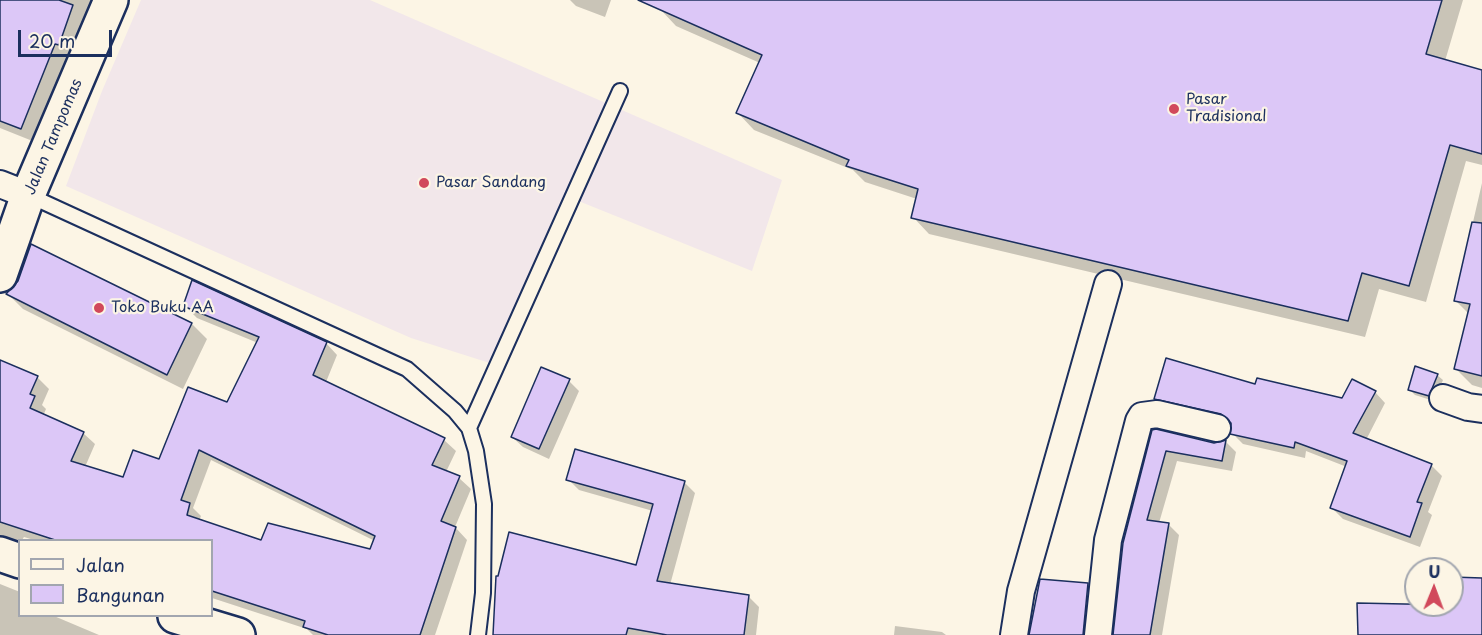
<!DOCTYPE html>
<style>
body{margin:0}
#map{position:relative;width:1482px;height:635px;overflow:hidden;background:#fcf5e5;font-family:"Playpen Sans",sans-serif}
canvas{display:block}
.legend{position:absolute;left:18px;top:539px;width:195px;height:78px;box-sizing:border-box;background:#fcf5e5;border:2px solid #a2a6af;margin:0;padding:8px 10px;list-style:none;font-size:18px;color:#1b2f5e}
.legend li{display:flex;align-items:center;gap:12px;height:30px}
.legend b{width:30px;border:2px solid #a2a6af}
.north{position:absolute;left:1404px;top:557px;width:60px;height:60px;box-sizing:border-box;background:#fcf5e5;border:2px solid #a2a6af;border-radius:50%;rotate:1deg;font-size:16px;font-weight:700;line-height:24px;text-align:center;color:#1b2f5e}
.north::after{content:'';display:block;margin:auto;width:21px;height:27px;background:#d1495b;clip-path:polygon(50% 0,100% 100%,50% 72%,0 100%)}
.scale{position:absolute;left:18px;top:30px;width:94px;height:27px;box-sizing:border-box;border:3px solid #1b2f5e;border-top:0;padding-left:8px;font-size:18px;line-height:21px;white-space:nowrap;color:#1b2f5e;-webkit-text-stroke:4px #fcf5e5;paint-order:stroke}
</style>
<div id="map">
<canvas width="1482" height="635"></canvas>
<ul class="legend">
<li><b style="height:8px;background:#fcf5e5"></b>Jalan</li>
<li><b style="height:16px;background:#dcc7f7"></b>Bangunan</li>
</ul>
<div class="north">U</div>
<div class="scale">20 m</div>
</div>
<script>
const ctx = document.querySelector('canvas').getContext('2d');
ctx.lineJoin = 'round';
function paint(path, color) {
  ctx.fillStyle = color;
  ctx.fill(path, 'evenodd');
}
function toPath(rows) {
  const path = new Path2D();
  for (const r of rows) {
    path.moveTo(r[0], r[1]);
    for (let i = 2; i < r.length; i += 2) path.lineTo(r[i], r[i + 1]);
  }
  return path;
}
function trace(path, color, width, dash) {
  ctx.strokeStyle = color;
  ctx.lineWidth = width;
  ctx.lineCap = dash ? 'butt' : 'round';
  ctx.setLineDash(dash || []);
  ctx.stroke(path);
}
function drawText(font, color, halo, rows, align = 'center') {
  ctx.font = font + ' "Playpen Sans",sans-serif';
  ctx.lineWidth = 4.5;
  ctx.setLineDash([]);
  ctx.textBaseline = 'middle';
  ctx.strokeStyle = halo;
  ctx.fillStyle = color;
  for (const [text, x, y, turn = 0] of rows) {
    ctx.save();
    ctx.translate(x, y);
    ctx.rotate((+turn || 0) * Math.PI / 180);
    ctx.textAlign = isNaN(turn) ? turn : align;
    if (halo) ctx.strokeText(text, 0, 0);
    ctx.fillText(text, 0, 0);
    ctx.restore();
  }
}
paint(toPath([
 [141,0,370,0,782,180,752,271,576,200,496,365,411,338,66,186,102,91]
]), '#f2e7ea');
paint(toPath([
 [0,0,94,0,72,58,68,56,35,142,0,128],
 [570,0,611,0,605,17,576,6],
 [664,0,1463,0,1445,61,1482,71,1482,165,1466,161,1426,302,1379,289,1365,337,929,234,913,217,917,199,865,182,853,170,754,130,738,113,760,63,676,26,660,9],
 [1482,183,1482,388,1472,385,1456,369,1469,314,1455,300],
 [8,294,192,324,207,339,183,389,23,309],
 [185,306,326,343,337,355,326,382,444,440,456,451,446,472,459,478,471,489,455,527,467,540,435,635,313,635,307,629,212,598,212,540,34,540,24,537,20,543,0,536,0,362,37,377,49,389,42,405,46,409,43,416,83,433,95,444,85,467,124,479,160,461,227,404,258,343,197,318],
 [211,460,375,541,371,551,262,542,199,521,201,516,193,508],
 [1437,375,1443,380,1434,401,1415,395,1410,390],
 [569,381,579,391,549,459,523,447,512,437],
 [1256,385,1343,399,1375,392,1385,403,1366,440,1431,465,1442,476,1428,512,1432,515,1420,547,1343,519,1332,508,1347,467,1306,451,1305,458,1243,444,1232,433,1233,424,1166,409,1156,399],
 [1153,432,1214,444,1225,441,1236,452,1232,471,1177,461,1159,523,1169,525,1179,535,1162,635,1115,635],
 [568,479,684,482,695,493,670,585,748,596,759,607,756,635,492,635,637,567,653,511,579,490],
 [0,584,20,592,20,616,54,616,99,635,0,635],
 [1088,585,1098,595,1093,635,1084,635,1089,592,1086,592,1081,635,1031,635],
 [895,626,942,632,946,635,894,635]
]), '#0003');
const building = toPath([
 [0,0,59,0,73,5,59,45,55,44,21,129,0,121,0,0],
 [638,0,1442,0,1426,54,1482,70,1482,154,1450,145,1409,286,1362,273,1348,321,911,218,918,189,846,166,849,160,736,113,762,55,638,0],
 [1472,222,1482,223,1482,376,1454,369,1470,304,1454,301,1472,222],
 [31,244,192,323,167,375,6,294,18,281,31,244],
 [192,280,327,342,313,375,445,438,432,465,460,476,441,521,456,527,420,635,328,635,303,627,305,621,212,591,212,540,55,540,0,522,0,360,38,376,30,394,35,396,30,408,84,432,71,461,123,477,133,450,159,459,188,387,227,402,259,337,183,306,192,280],
 [199,450,375,536,370,549,268,523,261,540,187,515,190,503,181,500,199,450],
 [1166,358,1255,384,1257,378,1342,398,1352,379,1376,391,1353,433,1432,464,1417,502,1422,503,1410,537,1330,508,1347,461,1295,442,1294,448,1230,434,1231,423,1221,414,1154,399,1166,358],
 [1415,366,1438,374,1429,396,1408,390,1415,366],
 [541,367,570,379,539,449,511,437,541,367],
 [1156,429,1214,443,1226,440,1222,461,1166,451,1147,520,1169,523,1150,635,1113,635,1123,543,1152,430,1156,429],
 [575,449,685,481,657,581,749,595,744,635,667,635,628,628,626,635,493,635,496,576,498,576,509,532,636,565,653,504,566,480,575,449],
 [1452,577,1482,578,1482,635,1358,635,1357,603,1452,605,1452,577],
 [1040,579,1088,583,1083,635,1029,635,1040,579]
]);
paint(building, '#dcc7f7');
trace(building, '#1b2f5e', 1.5);
const lane = toPath([
 [28,195,407,369,455,411,469,428,476,451,484,504,483,593,478,635],
 [469,428,620,91]
]);
const street = toPath([
 [0,184,28,195],
 [1443,398,1468,407,1482,409],
 [1014,635,1021,591,1108,284],
 [1098,635,1108,540,1139,421,1142,416,1157,414,1217,428]
]);
const secondary = toPath([
 [0,275,28,195,111,0],
 [0,554,20,561],
 [175,616,238,635]
]);
trace(lane, '#1b2f5e', 18);
trace(street, '#1b2f5e', 30);
trace(secondary, '#1b2f5e', 38);
trace(lane, '#fcf5e5', 14);
trace(street, '#fcf5e5', 26);
trace(secondary, '#fcf5e5', 33);
for (const [x, y, r, color] of [
 [1174,109,6,"#d1495b"],
 [424,183,6,"#d1495b"],
 [99,308,6,"#d1495b"]
]) {
  const dot = new Path2D();
  dot.arc(x, y, r, 0, 2 * Math.PI);
  ctx.fillStyle = color;
  ctx.fill(dot);
  trace(dot, '#fcf5e5', 2);
}
drawText('15px', '#1b2f5e', '#fcf5e5', [
 ["Pasar",1186,100],
 ["Tradisional",1186,117],
 ["Pasar Sandang",436,183],
 ["Toko Buku AA",111,308]
], 'left');
drawText('15px', '#1b2f5e', '#fcf5e5', [
 ["Jalan Tampomas",54,137,-67]
]);
</script>
